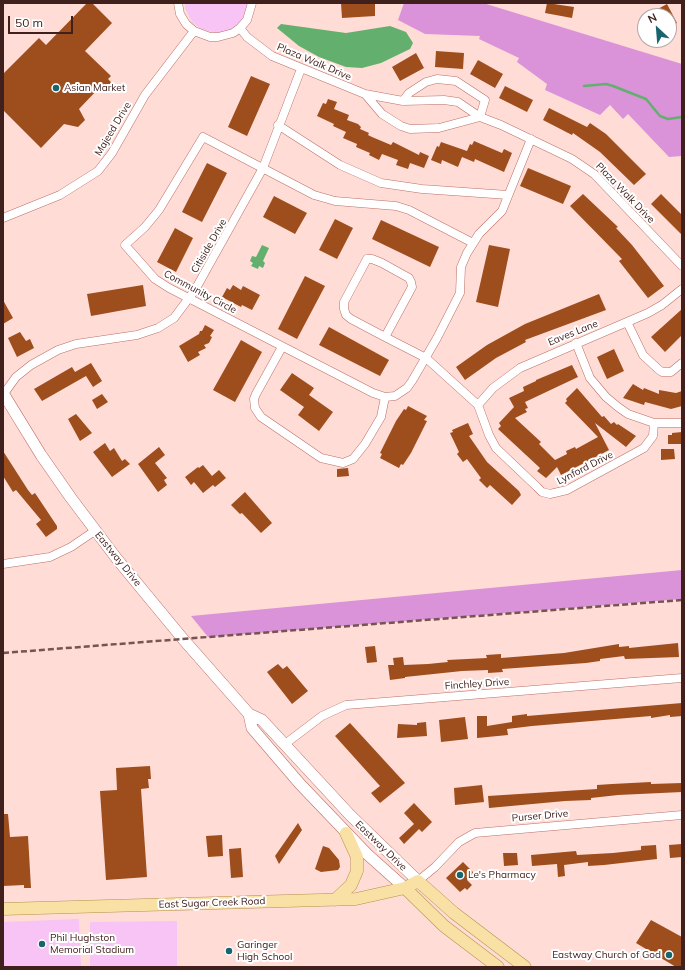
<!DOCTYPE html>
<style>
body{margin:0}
#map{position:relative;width:685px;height:970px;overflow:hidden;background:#ffdcd6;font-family:Mulish,sans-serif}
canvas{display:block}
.frame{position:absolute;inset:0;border:4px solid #40201d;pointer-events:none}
.north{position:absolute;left:637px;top:8px;width:40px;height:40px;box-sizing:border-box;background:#fff;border:1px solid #b3a6a5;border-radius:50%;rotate:334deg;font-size:11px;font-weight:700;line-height:16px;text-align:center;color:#40201d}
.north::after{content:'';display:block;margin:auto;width:14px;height:18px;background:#19656f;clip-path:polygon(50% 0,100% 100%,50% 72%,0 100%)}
.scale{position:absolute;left:8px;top:16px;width:65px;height:18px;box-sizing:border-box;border:2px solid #40201d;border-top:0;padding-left:5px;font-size:12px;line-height:14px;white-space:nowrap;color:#40201d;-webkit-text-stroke:3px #fff;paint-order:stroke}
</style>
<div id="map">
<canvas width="685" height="970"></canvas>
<div class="frame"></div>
<div class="north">N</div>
<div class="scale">50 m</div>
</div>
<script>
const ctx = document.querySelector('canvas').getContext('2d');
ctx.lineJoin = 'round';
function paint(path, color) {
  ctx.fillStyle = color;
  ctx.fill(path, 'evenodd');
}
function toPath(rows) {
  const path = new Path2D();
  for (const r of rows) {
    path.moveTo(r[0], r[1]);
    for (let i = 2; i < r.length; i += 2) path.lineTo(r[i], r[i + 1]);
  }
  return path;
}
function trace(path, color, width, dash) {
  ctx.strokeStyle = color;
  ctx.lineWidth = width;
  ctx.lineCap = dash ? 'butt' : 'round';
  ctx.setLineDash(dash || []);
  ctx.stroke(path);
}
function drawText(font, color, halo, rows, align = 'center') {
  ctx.font = font + ' Mulish,sans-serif';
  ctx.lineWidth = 4;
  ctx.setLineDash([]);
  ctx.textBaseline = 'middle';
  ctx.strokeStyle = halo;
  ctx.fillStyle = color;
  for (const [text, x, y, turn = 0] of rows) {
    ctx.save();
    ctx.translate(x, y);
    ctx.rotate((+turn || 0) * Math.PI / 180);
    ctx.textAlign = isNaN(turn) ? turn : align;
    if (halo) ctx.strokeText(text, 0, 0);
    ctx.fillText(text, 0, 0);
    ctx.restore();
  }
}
paint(toPath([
 [185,3,248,3,246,13,240,22,227,31,216,33,201,29,192,22,185,8],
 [79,919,81,967,3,967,3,922],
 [177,921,177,967,90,967,90,922]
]), '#f7c4f5');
paint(toPath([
 [404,3,483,3,682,64,682,156,669,157,628,114,623,119,610,105,600,115,545,90,547,84,517,62,519,58,479,39,480,36,425,34,398,20],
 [682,570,682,599,208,637,191,616]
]), '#da93d8');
paint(toPath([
 [281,24,346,33,390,26,406,32,413,43,410,49,381,63,362,68,346,67,319,57,299,46,277,28],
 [262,245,269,248,263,261,265,263,263,268,259,266,258,269,251,266,253,263,250,261,252,256,256,257]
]), '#62af6e');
trace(toPath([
 [584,86,606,84,613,86,646,99,660,116,668,119,682,117]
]), '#62af6e', 2.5);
paint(toPath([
 [87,3,92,3,112,23,85,51,111,76,108,79,113,84,104,93,99,88,79,109,85,120,78,127,64,124,41,148,3,110,3,74,39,38,46,45],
 [341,3,375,3,375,16,342,18],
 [547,3,574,7,572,18,545,13],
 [667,4,677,23,669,27,669,16,659,16,656,10],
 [436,51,464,53,463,69,435,67],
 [416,53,424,68,400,81,392,67],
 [478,60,503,74,495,88,470,74],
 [251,76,270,84,247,136,228,127],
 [505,86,533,100,527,112,499,98],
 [328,99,337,102,334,109,349,115,347,120,358,124,361,127,360,129,369,133,368,135,372,137,391,145,393,142,419,155,420,152,429,156,424,168,410,163,408,169,396,165,398,160,382,154,379,160,369,155,370,153,356,147,357,144,343,138,346,132,333,126,334,124,317,116,323,103,326,104],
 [549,108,587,127,590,123,606,134,646,174,634,185,600,152,573,133,572,135,543,120],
 [474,141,502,153,504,149,512,153,504,172,475,159,474,162,462,157,458,167,442,160,441,164,431,160,437,146,439,147,441,142,467,151,470,144,472,145],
 [207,163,227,173,202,222,182,212],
 [528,168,571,186,563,204,520,186],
 [583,194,618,227,616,228,632,245,664,286,648,298,619,261,622,259,570,206],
 [661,194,682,215,682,235,651,204],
 [274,196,307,213,295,234,263,217],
 [335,219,353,228,337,259,319,250],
 [381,220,439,247,430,267,372,239],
 [175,228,193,238,176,272,157,262],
 [489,245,510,249,498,307,476,302],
 [305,276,325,286,297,339,278,329],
 [143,285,146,306,91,316,87,294],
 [233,285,241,290,243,286,260,295,252,310,242,305,241,307,222,297,227,288,230,290],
 [599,294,606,310,525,340,526,342,496,358,465,380,456,367,487,345,525,324],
 [3,300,13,318,3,324],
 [682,309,682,335,665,352,651,337],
 [205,325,214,330,210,336,212,337,209,343,204,345,206,348,198,352,200,355,188,362,179,346,199,334,200,331,202,331],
 [329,327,389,360,380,376,319,345],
 [20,332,26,341,30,339,34,348,17,357,8,338],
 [241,340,262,352,235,402,213,390],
 [614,349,624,371,607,379,597,357],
 [91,363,102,381,93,387,86,376,42,401,34,389,72,367,75,372],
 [572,365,578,377,525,402,528,408,525,409,527,412,515,418,541,442,539,444,555,460,567,454,566,451,575,447,576,449,598,437,565,403,567,401,566,399,577,388,602,417,604,416,611,424,614,422,617,425,618,424,636,436,626,447,595,423,609,450,561,475,557,467,546,478,537,471,540,468,498,429,501,426,499,423,514,407,509,398,524,391,523,387,536,381,536,380],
 [292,373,314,388,309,395,333,412,319,431,298,415,304,407,280,390],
 [633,384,643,390,644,388,659,394,659,390,676,393,682,391,682,406,671,409,645,402,644,405,623,398],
 [102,394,108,402,97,409,92,400],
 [408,406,427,416,424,420,427,421,411,453,403,465,401,464,399,468,380,458,382,454,380,453,396,421,404,409,406,410],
 [76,414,92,433,80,441,68,419],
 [468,423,473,434,469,436,487,462,519,491,521,495,512,505,490,485,487,488,479,480,481,478,467,459,463,462,457,454,459,452,450,433,453,432,452,430],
 [682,432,682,444,668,444,668,435,672,435,672,433],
 [105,443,110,451,114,448,122,461,125,459,130,464,112,477,93,452],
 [159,447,165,455,155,463,167,478,164,480,167,485,158,492,138,464],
 [661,449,674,449,675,459,661,460],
 [3,451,28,490,32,495,35,493,57,526,57,529,46,537,36,524,41,520,16,490,13,492,3,476],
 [203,465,212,476,219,470,226,478,215,487,213,485,203,493,194,482,191,485,185,477,198,467,199,468],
 [348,468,349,476,337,477,337,469],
 [245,492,272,523,261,533,242,513,240,514,231,505],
 [678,643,679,657,625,659,624,656,600,659,600,661,586,663,502,669,503,672,488,673,488,670,462,671,405,677,405,678,390,680,388,665,394,665,393,658,403,657,404,665,428,664,448,662,447,660,487,658,486,655,501,654,501,658,564,653,619,644,619,647,629,646,629,648],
 [375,646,377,662,367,663,365,647],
 [278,664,283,669,287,666,308,691,292,704,267,672],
 [682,703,682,716,670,717,670,715,651,718,651,716,532,726,507,729,508,735,477,738,477,716,487,716,487,726,512,722,512,716,527,714,527,716],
 [465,717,468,739,441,742,439,720],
 [426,722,427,736,397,738,398,724,417,725,417,723],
 [350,723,405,783,380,803,371,793,380,786,335,736],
 [150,766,151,779,148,779,149,788,141,789,147,877,106,880,100,791,117,790,116,768],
 [651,782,651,784,682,783,682,792,618,795,591,798,591,800,565,801,489,808,488,796,597,789,597,785,612,784],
 [482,785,484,802,455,805,454,788],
 [414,803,432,822,422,832,419,829,404,844,399,838,414,824,404,813],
 [3,814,8,814,10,837,28,836,31,888,24,888,24,885,3,886],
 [298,823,302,830,279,864,275,856],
 [222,835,223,856,208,857,206,836],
 [682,844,682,857,670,858,669,845],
 [656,845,657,859,604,865,588,866,588,862,564,865,565,876,558,877,557,864,532,866,531,855,576,851,577,855,613,853,641,850,641,846],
 [323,846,329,848,339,860,340,867,338,870,321,872,315,869],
 [241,848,243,877,231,878,229,849],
 [503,853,517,853,518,865,504,866],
 [463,862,474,873,467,880,472,885,467,890,465,888,460,892,446,878],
 [651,920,682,937,682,967,676,967,636,943]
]), '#9e4d1d');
const minor = toPath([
 [178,3,180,14,186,24,194,31,210,37,218,37,233,33,240,28,247,20,252,3],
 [240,28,247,37,272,56,365,94,403,101,444,100,458,102,480,117,501,125,572,159,594,174,682,266],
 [365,94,382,114,401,126,410,129,439,128,480,117],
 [403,101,409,93,426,82,437,79,456,81,485,100,480,117],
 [278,125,340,165,381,183,422,189,508,195],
 [3,218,60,195,98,171,112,153,145,95,194,31],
 [473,243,409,210,396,206,335,201,314,195,203,137,159,210,145,227,125,245,155,279,169,288,373,393,385,397,395,396,407,388,412,381,437,338,460,293,461,267,467,253,479,234,502,211,531,139],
 [367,259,372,259,382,263,409,278,411,282,412,287,385,337,351,319,346,315,344,309,344,302,367,259],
 [627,322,643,355,658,369,662,372,671,372,682,363],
 [385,337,426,358,478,405],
 [576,343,590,378,606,397,618,407,628,414,654,423,682,423],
 [282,347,256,394,254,399,255,408,261,417,321,458,343,463,353,459,365,444,381,417,385,397],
 [3,395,16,377,31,365,58,350,76,344,137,335,158,328,174,318,195,290,263,168,301,69],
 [478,405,489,435,496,448,537,487,542,492,550,494,567,490,644,448,653,436,654,423],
 [478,405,493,388,520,368,648,313,662,305,682,289],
 [3,564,50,557,71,547,96,530],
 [285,744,322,716,346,705,682,678],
 [418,881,435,867,459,842,475,833,682,815]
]);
const secondary = toPath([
 [3,393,41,455,71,498,117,559,183,639,249,714,262,720,350,815,418,881],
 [249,714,252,728,300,784,367,854,405,888]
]);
const primary = toPath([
 [405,888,444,926,498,967],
 [335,900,351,885,357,871,357,857,346,833],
 [3,909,356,899,405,888,418,881,454,913,525,967]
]);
trace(minor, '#bc6f66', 9);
trace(secondary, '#bc6f66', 12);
trace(primary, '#b6904e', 13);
trace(minor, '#fff', 8);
trace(secondary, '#fff', 11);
trace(primary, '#f9e1a5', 12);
trace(toPath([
 [3,653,682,600]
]), '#755451', 2.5, [6, 3]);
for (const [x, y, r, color] of [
 [56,88,4,"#19656f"],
 [460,875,4,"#19656f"],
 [42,944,4,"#19656f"],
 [229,951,4,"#19656f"],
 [669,955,4,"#19656f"]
]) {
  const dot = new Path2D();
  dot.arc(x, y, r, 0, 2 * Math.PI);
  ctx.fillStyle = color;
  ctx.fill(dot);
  trace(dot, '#fff', 1.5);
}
drawText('10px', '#40201d', '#fff', [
 ["Plaza Walk Drive",314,62,23],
 ["Majeed Drive",113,129,-59],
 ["Plaza Walk Drive",625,193,46],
 ["Citiside Drive",209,246,-60],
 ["Community Circle",200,292,28],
 ["Eaves Lane",573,333,-22],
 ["Lynford Drive",585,468,-27],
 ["Eastway Drive",118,559,51],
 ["Finchley Drive",477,684,-4],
 ["Purser Drive",540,816,-5],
 ["Eastway Drive",381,846,44],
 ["East Sugar Creek Road",212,903,-2]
]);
drawText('10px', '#40201d', '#fff', [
 ["Asian Market",64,88],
 ["Le's Pharmacy",468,875],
 ["Phil Hughston",50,938],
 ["Memorial Stadium",50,950],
 ["Garinger",237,945],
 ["High School",237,957],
 ["Eastway Church of God",661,955,"right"]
], 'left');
</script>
